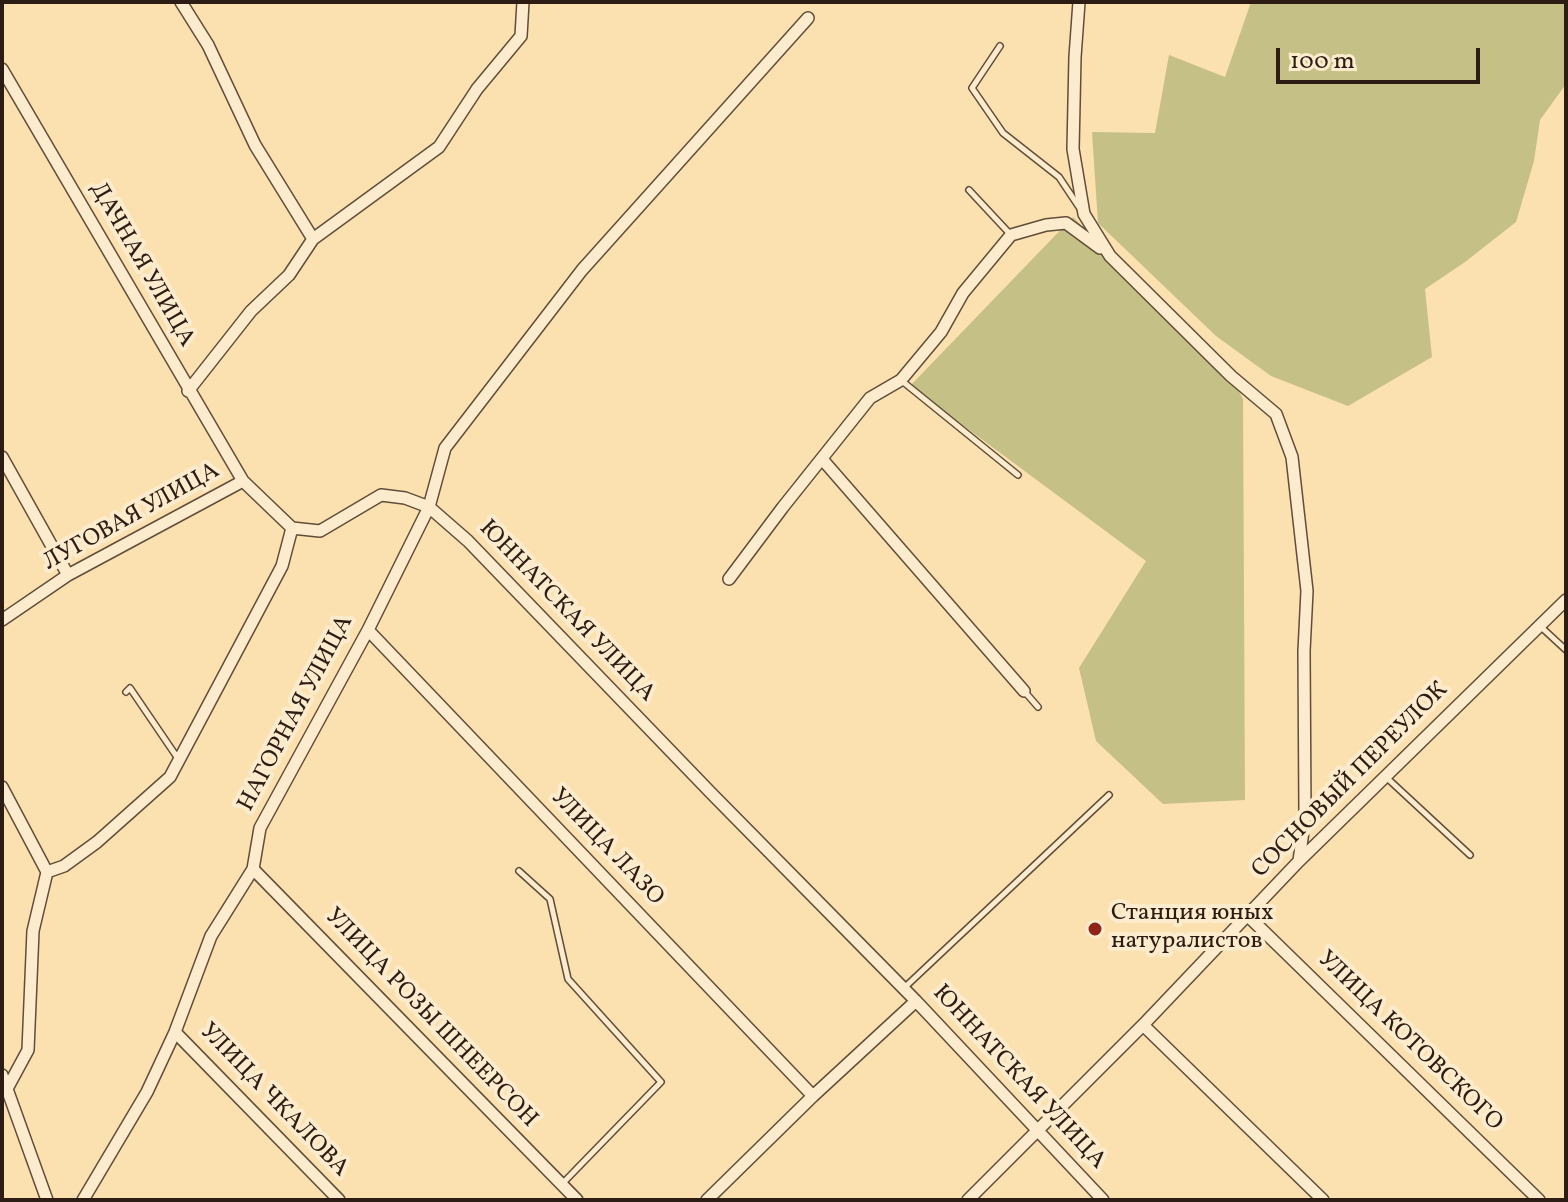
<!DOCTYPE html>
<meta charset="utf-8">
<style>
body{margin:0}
#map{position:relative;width:1568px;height:1202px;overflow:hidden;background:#fbe0b0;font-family:Vollkorn,serif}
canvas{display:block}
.frame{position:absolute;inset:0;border:4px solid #2c1c13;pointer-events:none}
.scale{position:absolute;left:1276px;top:48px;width:204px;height:36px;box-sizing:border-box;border:4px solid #2c1c13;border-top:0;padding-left:10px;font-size:24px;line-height:28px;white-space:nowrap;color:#2c1c13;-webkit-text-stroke:6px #fcebcc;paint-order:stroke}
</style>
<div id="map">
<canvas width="1568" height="1202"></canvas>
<div class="frame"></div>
<div class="scale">100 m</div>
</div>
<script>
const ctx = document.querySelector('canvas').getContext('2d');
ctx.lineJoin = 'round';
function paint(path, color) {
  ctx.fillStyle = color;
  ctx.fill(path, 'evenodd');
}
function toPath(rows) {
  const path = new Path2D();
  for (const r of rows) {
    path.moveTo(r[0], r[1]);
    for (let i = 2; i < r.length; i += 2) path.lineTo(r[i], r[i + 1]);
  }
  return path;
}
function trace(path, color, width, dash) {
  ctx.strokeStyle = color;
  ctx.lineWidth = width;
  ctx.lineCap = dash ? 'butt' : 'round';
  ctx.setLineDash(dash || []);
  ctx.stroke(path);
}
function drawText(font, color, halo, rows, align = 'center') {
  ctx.font = font + ' Vollkorn,serif';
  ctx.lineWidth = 8;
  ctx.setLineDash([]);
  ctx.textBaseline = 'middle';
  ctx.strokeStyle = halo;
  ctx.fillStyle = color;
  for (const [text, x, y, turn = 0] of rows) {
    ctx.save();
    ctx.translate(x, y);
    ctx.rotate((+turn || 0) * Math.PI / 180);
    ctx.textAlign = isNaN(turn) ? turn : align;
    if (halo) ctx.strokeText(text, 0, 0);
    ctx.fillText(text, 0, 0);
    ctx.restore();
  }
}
paint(toPath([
 [1251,2,1566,2,1566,84,1540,120,1534,161,1516,222,1465,262,1425,289,1432,357,1348,406,1271,376,1216,336,1098,223,1092,132,1155,133,1169,55,1225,77],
 [1073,217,1231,376,1243,399,1245,800,1163,804,1096,741,1079,668,1146,561,910,386]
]), '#c5c086');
const lane = toPath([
 [1000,46,972,88,1003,133,1059,177,1079,207],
 [969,190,1010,234],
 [902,381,1018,475],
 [1540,626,1566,650],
 [126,692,130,688,179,760],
 [1025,692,1038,707],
 [1387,778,1470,855],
 [519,871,550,899,568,979,661,1082,562,1184],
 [903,989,1109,795]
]);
const street = toPath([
 [181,2,208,45,255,145,313,239],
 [1079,2,1075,57,1073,149,1084,214,1110,256,1231,376,1276,414,1292,457,1307,591,1304,651,1305,816,1299,861],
 [808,18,582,270,445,448,429,507,468,541,712,794,916,1001,1103,1200],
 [2,69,243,481,292,528,320,531,381,495,405,498,429,507,368,630,260,828,253,869,211,936,175,1032,147,1092,83,1200],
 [188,391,251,311,289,275,313,239,439,147,477,89,521,36,523,2],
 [2,457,68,575],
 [822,459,1024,691],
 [729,579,783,507,870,398,901,380,941,332,963,293,1011,235,1046,225,1066,223,1100,248],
 [2,620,68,575,243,481],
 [368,630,813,1096],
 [2,787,47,872],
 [253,869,577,1200],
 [47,872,64,866,97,842,170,777,282,566,292,528],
 [1247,915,1539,1200],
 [1143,1025,1323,1200],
 [175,1032,339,1200],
 [2,1075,47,1200],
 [2,1092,8,1087,28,1050,33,931,47,872],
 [707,1200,813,1096,916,1001],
 [968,1200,1143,1025,1299,861,1566,600]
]);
trace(lane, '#604d3a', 8);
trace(street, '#604d3a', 14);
trace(lane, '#fcebcc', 5);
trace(street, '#fcebcc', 11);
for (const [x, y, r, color] of [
 [1095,929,8,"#8f2418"]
]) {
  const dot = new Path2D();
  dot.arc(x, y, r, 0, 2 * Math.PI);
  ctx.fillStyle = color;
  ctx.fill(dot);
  trace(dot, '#fcebcc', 3);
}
drawText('24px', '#2c1c13', '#fcebcc', [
 ["ДАЧНАЯ УЛИЦА",141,265,60],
 ["ЛУГОВАЯ УЛИЦА",132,518,-29],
 ["ЮННАТСКАЯ УЛИЦА",566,612,46],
 ["НАГОРНАЯ УЛИЦА",297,714,-62],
 ["СОСНОВЫЙ ПЕРЕУЛОК",1351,781,-45],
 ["УЛИЦА ЛАЗО",606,848,46],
 ["УЛИЦА РОЗЫ ШНЕЕРСОН",430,1019,46],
 ["УЛИЦА КОТОВСКОГО",1409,1042,44],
 ["ЮННАТСКАЯ УЛИЦА",1018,1078,47],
 ["УЛИЦА ЧКАЛОВА",273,1101,46]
]);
drawText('24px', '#2c1c13', '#fcebcc', [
 ["Станция юных",1111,915],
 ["натуралистов",1111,943]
], 'left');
</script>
